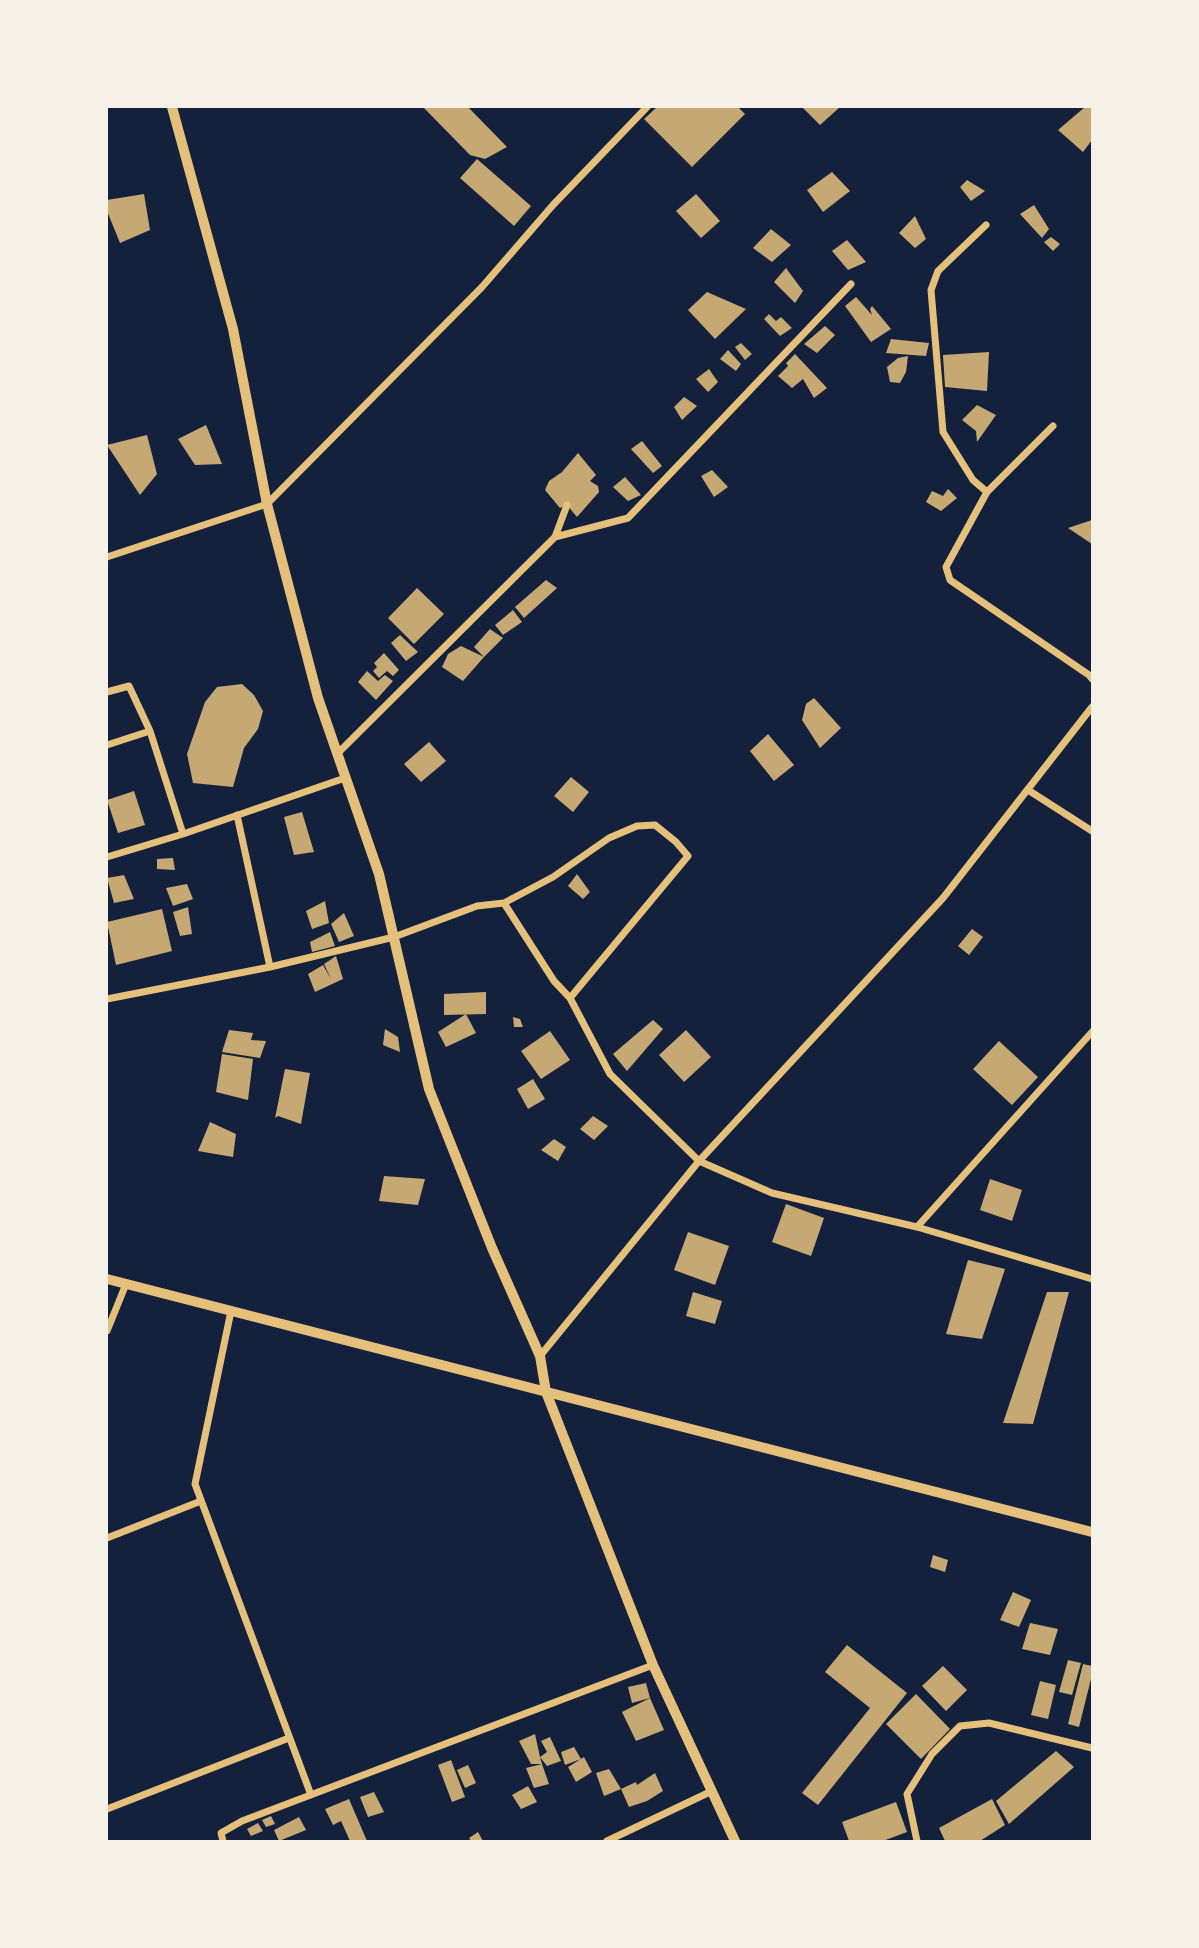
<!DOCTYPE html>
<style>
body{margin:0}
#map{position:relative;width:1199px;height:1948px;overflow:hidden;background:#14213d;font-family:"Titillium Web",sans-serif}
canvas{display:block}
.frame{position:absolute;inset:0;border:108px solid #f6f1e7;pointer-events:none}
</style>
<div id="map">
<canvas width="1199" height="1948"></canvas>
<div class="frame"></div>
</div>
<script>
const ctx = document.querySelector('canvas').getContext('2d');
ctx.lineJoin = 'round';
function paint(path, color) {
  ctx.fillStyle = color;
  ctx.fill(path, 'evenodd');
}
function toPath(rows) {
  const path = new Path2D();
  for (const r of rows) {
    path.moveTo(r[0], r[1]);
    for (let i = 2; i < r.length; i += 2) path.lineTo(r[i], r[i + 1]);
  }
  return path;
}
function trace(path, color, width, dash) {
  ctx.strokeStyle = color;
  ctx.lineWidth = width;
  ctx.lineCap = dash ? 'butt' : 'round';
  ctx.setLineDash(dash || []);
  ctx.stroke(path);
}
paint(toPath([
 [423,107,468,107,507,147,485,159,470,155],
 [657,107,738,107,745,114,692,167,644,119],
 [802,107,840,107,820,125],
 [1085,107,1092,107,1092,140,1083,152,1058,130],
 [477,159,531,206,514,226,460,178],
 [832,172,850,191,823,212,807,190],
 [967,180,985,191,971,201,960,187],
 [144,194,150,230,120,243,107,211,107,200],
 [696,194,720,221,701,238,676,211],
 [1034,205,1049,229,1042,238,1020,214],
 [915,216,926,239,915,248,899,233],
 [771,229,791,245,772,262,753,248],
 [1051,237,1060,244,1053,251,1044,242],
 [847,240,866,262,848,270,832,251],
 [786,268,803,291,795,303,774,282],
 [707,292,746,309,715,339,688,310],
 [856,297,872,315,870,309,872,306,891,329,871,342,845,306],
 [769,314,776,321,781,317,792,328,780,336,764,319],
 [825,326,835,335,817,353,804,344],
 [891,339,929,343,926,356,886,353],
 [741,343,752,354,745,360,735,347],
 [728,350,741,364,736,371,720,359],
 [989,352,987,391,945,387,943,355],
 [795,354,827,388,814,398,803,379,792,388,778,376,788,366,786,363],
 [908,356,906,372,900,383,890,382,887,367,898,358],
 [709,369,718,382,708,392,696,379],
 [684,397,697,406,682,420,674,407],
 [977,405,996,415,977,442,976,431,962,420],
 [206,425,222,464,195,465,178,439],
 [147,435,157,474,140,495,107,445],
 [642,441,662,466,653,473,631,449],
 [578,453,596,475,590,481,598,486,599,492,577,517,567,505,560,508,545,490,549,481,562,472],
 [712,470,728,487,714,497,701,476],
 [625,477,641,495,628,501,613,487],
 [948,489,957,498,941,511,926,502,932,491,943,496],
 [1092,520,1092,544,1068,528],
 [546,580,557,588,524,618,515,607],
 [417,588,444,614,414,644,388,618],
 [513,610,522,622,503,635,495,625],
 [490,629,503,638,484,657,474,647],
 [400,635,418,652,406,661,391,643],
 [461,646,484,657,463,681,442,667,448,654],
 [384,653,399,670,393,676,387,671,379,678,373,671,377,667,374,663],
 [367,671,378,681,385,675,393,681,376,700,358,682],
 [242,684,254,695,263,711,258,729,244,748,233,787,193,783,187,754,205,702,217,687],
 [814,698,841,728,820,748,802,720,806,704],
 [768,734,794,765,774,781,750,751],
 [429,742,446,761,421,782,404,764],
 [571,777,589,792,573,812,554,796],
 [134,791,145,825,118,833,107,800],
 [302,812,314,852,294,855,284,817],
 [173,858,175,870,157,869,157,859],
 [577,874,590,892,583,899,568,886],
 [124,875,134,899,114,903,107,878],
 [187,884,193,899,173,906,166,888],
 [325,901,329,923,312,929,306,911],
 [188,907,192,934,180,936,173,912],
 [162,909,172,951,116,965,107,922],
 [344,913,354,936,339,942,331,924],
 [972,929,983,937,969,955,958,946],
 [330,932,335,946,312,952,310,942],
 [336,956,343,979,315,992,308,974,323,965,331,979,324,964],
 [486,992,486,1014,444,1015,444,994],
 [466,1014,476,1033,446,1047,438,1032],
 [513,1017,520,1019,523,1027,514,1027],
 [653,1020,663,1029,627,1071,613,1054],
 [385,1029,398,1037,400,1052,383,1045],
 [229,1030,253,1033,251,1040,266,1041,260,1058,222,1052],
 [686,1030,711,1057,684,1082,659,1055],
 [550,1031,570,1060,541,1079,521,1051],
 [999,1041,1038,1077,1012,1105,973,1069],
 [222,1054,253,1059,248,1100,216,1092],
 [285,1069,310,1073,301,1124,278,1116,275,1118],
 [533,1079,545,1099,528,1109,517,1089],
 [593,1116,608,1126,594,1140,580,1129],
 [210,1122,236,1134,233,1157,198,1151],
 [554,1139,566,1147,558,1161,541,1150],
 [384,1176,425,1179,418,1205,379,1201],
 [990,1179,1022,1190,1012,1221,980,1210],
 [786,1204,824,1218,811,1256,772,1242],
 [688,1232,729,1246,715,1285,674,1270],
 [968,1260,1005,1269,982,1339,946,1334],
 [693,1292,722,1301,715,1324,686,1316],
 [1047,1292,1069,1292,1033,1424,1003,1423],
 [933,1555,948,1560,945,1572,930,1567],
 [1013,1592,1031,1600,1019,1627,1000,1620],
 [1030,1623,1058,1629,1050,1655,1022,1649],
 [847,1645,907,1693,818,1805,802,1793,870,1708,825,1672],
 [1068,1660,1081,1663,1072,1695,1059,1692],
 [1083,1664,1092,1666,1092,1675,1079,1727,1068,1724],
 [943,1666,967,1690,946,1711,922,1686],
 [1040,1681,1056,1685,1048,1719,1031,1715],
 [646,1683,650,1698,632,1703,628,1687],
 [916,1694,950,1729,921,1759,886,1724],
 [650,1698,664,1730,636,1741,622,1712],
 [535,1734,540,1757,542,1764,531,1764,519,1741],
 [550,1737,561,1761,547,1766,540,1757,547,1752,541,1741],
 [574,1747,581,1759,565,1765,561,1752],
 [1056,1751,1074,1767,1009,1824,996,1801],
 [584,1757,592,1772,576,1782,568,1767],
 [451,1760,465,1797,452,1802,438,1765],
 [542,1764,549,1784,534,1788,526,1768],
 [468,1765,476,1783,465,1788,457,1770],
 [609,1769,621,1789,604,1796,596,1773],
 [655,1773,663,1791,647,1801,629,1807,621,1789,636,1782,637,1785],
 [528,1786,537,1802,521,1809,512,1795],
 [374,1792,384,1812,368,1817,360,1797],
 [349,1799,367,1841,350,1841,341,1821,333,1825,325,1809],
 [992,1799,1005,1825,980,1841,945,1841,939,1828],
 [896,1802,907,1832,883,1841,849,1841,842,1822],
 [271,1816,275,1824,266,1827,262,1820],
 [299,1817,306,1830,279,1841,274,1830],
 [258,1823,263,1831,251,1836,247,1829],
 [478,1832,483,1841,471,1841,469,1838]
]), '#c6a872');
trace(toPath([
 [986,225,938,271,931,290,943,432,973,480,987,492],
 [1053,426,987,492,946,567,950,580,1089,675,1092,679],
 [555,537,628,518,851,284],
 [107,557,267,504,482,287,553,205,647,107],
 [107,692,129,686,150,731],
 [107,745,150,731,183,834],
 [337,754,555,537,567,505],
 [1028,790,1092,831],
 [237,815,270,967],
 [107,857,183,834,345,778],
 [504,903,554,981,570,998,610,1074,699,1161,772,1193,917,1227,1092,1279],
 [107,999,270,967,394,937,477,906,504,903,553,877,609,838,637,826,655,825,676,842,688,856,570,998],
 [917,1227,1092,1032],
 [231,1311,195,1484,311,1795],
 [107,1331,126,1284],
 [540,1356,699,1161,943,898,1092,707],
 [107,1538,201,1501],
 [107,1809,289,1738],
 [223,1841,221,1833,242,1821,653,1665],
 [607,1841,712,1791],
 [917,1841,907,1794,932,1754,960,1726,989,1723,1092,1748]
]), '#e5c07b', 7);
trace(toPath([
 [172,107,233,329,267,504,318,698,379,874,429,1089,492,1248,540,1356,546,1392,653,1665,735,1841],
 [107,1279,1092,1532]
]), '#e5c07b', 10);
</script>
